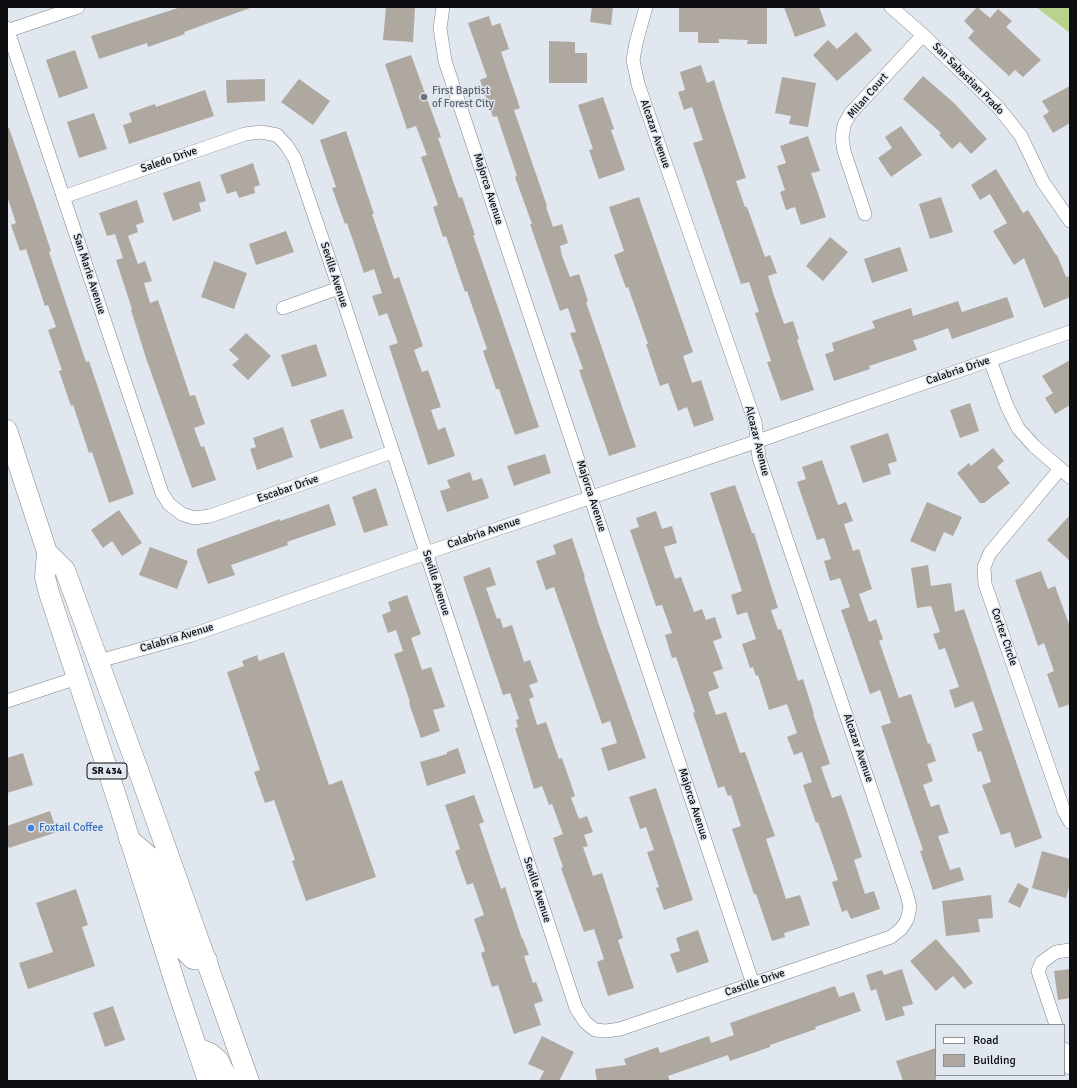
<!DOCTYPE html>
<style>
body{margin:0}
#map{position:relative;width:1077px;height:1088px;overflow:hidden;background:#e1e7ee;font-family:Signika,sans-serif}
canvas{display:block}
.frame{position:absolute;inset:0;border:8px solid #0b0d10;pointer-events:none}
.legend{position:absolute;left:935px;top:1024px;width:130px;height:52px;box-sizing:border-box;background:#e1e7ee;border:1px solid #8b9095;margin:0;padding:5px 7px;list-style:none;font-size:12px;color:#0b0d10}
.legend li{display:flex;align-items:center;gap:8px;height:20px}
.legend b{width:20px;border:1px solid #8b9095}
</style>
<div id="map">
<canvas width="1077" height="1088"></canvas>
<div class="frame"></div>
<ul class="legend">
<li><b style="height:5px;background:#fff"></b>Road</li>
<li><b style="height:11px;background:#aea8a1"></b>Building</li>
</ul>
</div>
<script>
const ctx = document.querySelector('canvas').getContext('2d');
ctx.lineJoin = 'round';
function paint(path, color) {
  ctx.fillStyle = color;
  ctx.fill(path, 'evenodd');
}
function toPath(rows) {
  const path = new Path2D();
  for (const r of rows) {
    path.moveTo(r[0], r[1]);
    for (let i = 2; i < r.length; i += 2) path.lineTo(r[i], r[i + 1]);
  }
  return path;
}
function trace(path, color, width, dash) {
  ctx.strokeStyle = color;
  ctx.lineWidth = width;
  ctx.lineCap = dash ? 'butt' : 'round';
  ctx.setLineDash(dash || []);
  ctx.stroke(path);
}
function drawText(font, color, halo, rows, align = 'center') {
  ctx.font = font + ' Signika,sans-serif';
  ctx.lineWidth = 3;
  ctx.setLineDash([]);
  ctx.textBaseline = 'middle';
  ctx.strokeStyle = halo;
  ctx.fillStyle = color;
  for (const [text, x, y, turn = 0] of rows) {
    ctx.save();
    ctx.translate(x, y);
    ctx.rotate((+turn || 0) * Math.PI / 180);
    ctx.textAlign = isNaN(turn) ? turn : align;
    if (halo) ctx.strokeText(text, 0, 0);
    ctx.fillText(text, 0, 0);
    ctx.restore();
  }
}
paint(toPath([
 [1036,7,1070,7,1070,33]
]), '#b9d28c');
paint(toPath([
 [181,7,249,7,250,8,184,32,185,34,148,47,147,43,99,59,91,36],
 [386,7,415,7,413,42,383,40],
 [592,7,613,7,611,25,590,22],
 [679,7,767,8,767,44,747,44,748,40,719,39,719,43,698,43,698,32,679,32],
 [784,7,819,7,826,26,795,37],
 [977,7,990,18,998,9,1012,21,1006,27,1041,60,1023,77,1015,70,1009,76,968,38,974,31,964,21],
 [489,16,492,26,500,23,509,49,501,52,520,108,514,110,547,206,546,207,553,227,562,224,568,243,560,246,562,256,570,277,579,274,588,301,586,302,636,447,609,456,579,370,583,369,570,333,576,332,568,308,560,311,530,224,532,224,515,177,517,176,497,116,493,117,480,80,487,77,468,23],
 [856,32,872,50,837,81,813,55,828,40,837,49],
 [549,41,575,42,575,53,587,53,587,83,549,83],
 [75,50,88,88,59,98,46,60],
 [411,55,441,137,438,138,459,198,462,197,475,235,473,235,539,427,515,435,499,389,496,389,483,351,487,349,467,291,465,292,446,236,443,237,433,207,438,205,421,157,427,155,416,126,407,129,385,64],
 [701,65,707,83,714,80,723,109,746,178,736,181,745,207,747,207,765,257,770,255,777,273,768,276,773,293,784,324,793,321,799,339,797,340,814,390,781,401,767,362,771,361,755,313,759,312,749,282,741,284,693,143,703,140,692,107,684,110,678,92,685,90,680,72],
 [923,76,954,103,987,139,971,154,960,142,952,149,939,135,941,133,903,99],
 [782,77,816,83,808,127,789,124,791,116,775,113],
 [265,79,265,101,227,103,226,80],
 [299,79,330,101,313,125,281,102],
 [1070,86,1070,123,1053,133,1043,116,1049,112,1042,101],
 [205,90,214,116,129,144,123,125,132,122,129,113,155,104,156,107],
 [603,97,614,129,611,130,625,170,599,179,589,150,593,149,578,105],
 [94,113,107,149,79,158,67,122],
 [901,126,922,155,891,177,878,158,892,148,885,137],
 [7,128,9,128,35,203,51,251,49,252,65,300,86,362,89,361,134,494,109,503,92,452,89,453,73,405,71,406,59,371,62,370,48,330,56,327,48,305,45,306,26,249,20,251,11,225,16,223,7,196],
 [346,131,374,214,372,214,394,279,399,277,423,346,414,350,422,372,428,370,441,407,431,410,438,430,445,427,455,456,428,465,389,346,398,343,387,313,379,316,372,296,382,293,374,269,364,273,347,223,345,224,332,188,336,187,320,140],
 [808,136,820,171,811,173,826,217,801,225,795,207,786,210,780,192,785,190,777,166,786,163,780,146],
 [253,163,260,185,254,187,255,193,239,198,236,191,227,194,220,175],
 [996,169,1023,213,1028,210,1056,255,1057,255,1066,277,1070,276,1070,297,1044,308,1024,258,1014,265,993,231,1007,223,990,194,980,200,971,185],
 [200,181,206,201,199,203,201,211,173,221,163,193],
 [639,197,693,352,683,356,692,383,701,380,714,420,694,427,687,407,678,411,668,383,660,386,646,344,648,344,628,287,626,288,614,255,624,251,609,207],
 [941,197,953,232,930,239,919,204],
 [137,200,144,222,136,225,138,232,128,236,138,264,145,261,152,281,144,283,150,303,158,300,190,396,195,395,205,424,194,428,201,447,204,446,216,480,192,488,146,358,131,310,132,309,116,260,123,258,115,234,107,236,99,213],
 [286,231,294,252,256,265,249,244],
 [830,237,848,252,823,281,806,266],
 [900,247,908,271,872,283,864,259],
 [214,261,247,273,234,309,201,297],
 [1007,297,1014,317,952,339,948,328,921,338,913,340,917,350,869,366,870,369,834,381,825,354,834,351,832,343,875,328,872,321,911,308,913,316,958,301,962,312],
 [246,333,271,356,248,380,232,365,239,359,229,350],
 [316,344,327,376,292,387,281,355],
 [1070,360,1070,405,1055,414,1045,398,1053,393,1042,376],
 [970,403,979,431,960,438,950,410],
 [343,409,353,438,320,449,310,420],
 [283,427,293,457,257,470,250,449,256,447,253,438],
 [888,433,897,461,888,464,891,474,863,483,850,446],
 [993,448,1004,461,997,467,1010,483,984,503,980,503,957,473,969,463,971,466],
 [545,454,551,473,514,486,507,466],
 [822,460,838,505,846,502,853,521,844,524,853,551,859,549,872,589,859,594,869,622,876,619,883,639,879,641,899,698,911,694,928,744,930,743,936,761,927,764,933,781,923,785,931,807,939,804,949,833,938,836,950,870,960,867,964,880,933,890,920,851,923,850,881,726,891,723,880,690,870,694,841,610,850,607,840,578,830,581,824,561,831,559,824,538,817,540,797,482,806,479,802,467],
 [470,472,473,481,482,478,489,498,447,512,440,491,450,488,447,480],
 [735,485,752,533,754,533,778,608,771,610,778,630,781,629,798,681,803,679,814,714,813,714,830,764,821,767,832,798,841,795,847,812,862,857,854,860,865,894,874,891,880,909,851,919,847,910,842,912,832,882,838,880,818,822,816,823,803,785,812,782,802,752,794,755,787,737,797,733,787,704,769,710,758,675,756,676,753,667,750,668,742,644,756,639,747,612,737,615,731,595,742,591,710,493],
 [376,488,388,525,364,533,352,497],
 [927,502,962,517,953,536,944,532,935,552,910,541],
 [329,504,336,525,287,542,288,545,231,565,235,575,208,584,197,554,197,549,280,519,280,521],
 [119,510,142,543,122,556,112,541,103,548,91,530],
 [656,511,662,529,672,526,677,543,664,547,675,579,681,577,694,612,702,609,706,620,715,617,722,638,713,641,723,669,713,672,719,688,708,692,716,715,726,712,740,753,745,752,775,836,766,839,786,899,800,895,810,925,784,933,785,937,772,941,756,894,754,894,732,829,741,826,731,795,728,796,724,786,718,788,693,713,695,712,676,657,672,658,665,635,672,633,662,605,656,606,630,530,639,527,636,518],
 [1070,515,1070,561,1047,540],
 [572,538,585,577,584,577,599,625,646,758,608,771,601,748,617,743,610,721,602,724,554,587,546,590,536,561,556,554,553,545],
 [150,547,188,561,177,589,139,575],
 [928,565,931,586,951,583,955,612,964,609,1042,838,1015,848,1010,832,1001,835,982,785,991,782,981,751,978,752,972,734,983,730,973,701,955,708,949,690,959,687,945,648,939,650,933,634,940,632,931,606,917,608,911,568],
 [490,567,496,585,486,588,497,619,500,618,503,628,512,625,524,662,530,660,538,682,529,685,534,697,529,699,537,725,546,722,559,759,562,758,575,796,571,798,579,819,587,816,593,832,584,835,588,846,583,847,593,876,602,873,623,938,618,940,634,988,608,996,597,962,604,959,594,929,584,932,561,868,563,867,553,838,563,834,552,804,549,805,542,786,534,789,515,728,518,727,516,720,519,719,510,693,503,695,463,577],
 [1041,571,1048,589,1055,586,1070,627,1070,704,1059,708,1047,674,1054,671,1044,643,1038,646,1015,580],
 [407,595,421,634,411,638,422,670,431,667,445,707,433,710,440,731,421,738,409,703,410,702,394,654,403,651,396,630,388,633,382,615,391,611,388,602],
 [284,652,329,785,342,780,376,877,306,901,292,861,295,860,274,800,265,803,254,772,260,770,227,672,244,666,242,661,257,655,259,661],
 [458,748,466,773,427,786,420,762,447,754,447,752],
 [23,753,33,785,7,793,7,758],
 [656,788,693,900,664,910,656,888,659,887,647,852,654,850,646,827,640,829,629,797],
 [474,795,484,822,479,824,501,889,505,887,522,939,523,939,529,955,524,956,533,983,536,982,543,1001,534,1004,541,1025,514,1034,498,985,492,987,481,953,485,951,474,919,484,915,473,883,467,885,455,851,460,849,445,805],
 [50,811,57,832,9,848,7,843,7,826],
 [1042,851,1070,859,1070,884,1066,898,1032,888],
 [1018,883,1029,889,1020,908,1008,902],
 [76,889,88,925,82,927,95,966,28,989,19,963,53,952,36,903],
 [991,895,993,918,978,919,980,932,946,936,942,901],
 [698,930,709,962,677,973,670,954,680,951,676,938],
 [936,939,963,970,973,983,964,989,953,976,936,991,910,961],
 [902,969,913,1004,902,1007,905,1015,886,1021,876,989,871,991,866,975,882,970,884,975],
 [1070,969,1070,998,1058,1000,1054,971],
 [835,986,839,997,854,992,861,1011,815,1027,816,1029,770,1045,770,1047,730,1061,728,1055,668,1076,670,1081,597,1081,595,1069,626,1065,624,1059,658,1047,660,1053,709,1036,711,1043,734,1035,730,1023],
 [113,1006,125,1040,105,1047,93,1013],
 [542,1036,574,1052,559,1081,539,1081,544,1071,528,1064],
 [936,1048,936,1081,903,1081,896,1061]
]), '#aea8a1');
const street = toPath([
 [443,7,440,28,445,61,753,984],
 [891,7,923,35,998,107,1021,136,1043,182,1070,221],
 [7,28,162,493,169,504,182,514,194,518,210,516,392,452],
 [7,31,78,7],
 [63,197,245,134,261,132,277,135,287,146,295,159,339,288,576,1008,585,1022,595,1030,606,1031,620,1029,891,937,901,929,907,920,910,907,907,895,759,458,755,422,638,84,633,60,636,43,646,7],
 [865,214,844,151,842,138,844,125,850,114,923,35],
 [283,308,339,288],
 [990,360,1007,406,1018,428,1034,446,1070,477],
 [1060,469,990,553,984,567,985,584,1064,811,1070,822],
 [99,661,192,635,426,553,758,441,1070,332],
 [7,701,77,678],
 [1056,1025,1038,971,1042,962,1056,952,1070,950],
 [1064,1049,1070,1068]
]);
const primary = toPath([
 [7,430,47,552,45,577,49,593,111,780,177,989,208,1081],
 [47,552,65,570,140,775,249,1081],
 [129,839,150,857,183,949,193,959,207,960],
 [197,1048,210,1053,218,1060,229,1081]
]);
trace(street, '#7f858b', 14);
trace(primary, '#7f858b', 21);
trace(street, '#fff', 13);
trace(primary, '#fff', 20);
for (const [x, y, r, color] of [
 [424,97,4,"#6b7280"],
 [31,828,4,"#3f7fe0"]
]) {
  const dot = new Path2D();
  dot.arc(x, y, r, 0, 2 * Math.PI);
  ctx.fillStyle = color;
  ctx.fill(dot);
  trace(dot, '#e1e7ee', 1.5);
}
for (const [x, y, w] of [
 [107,771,40]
]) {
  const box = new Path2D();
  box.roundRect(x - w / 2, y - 8, w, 16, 3);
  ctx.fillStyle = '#e1e7ee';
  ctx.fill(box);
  trace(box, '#0b0d10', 1);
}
drawText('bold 10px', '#0b0d10', null, [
 ["SR 434",107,771]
]);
drawText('11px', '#0b0d10', '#e1e7ee', [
 ["San Sabastian Prado",968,79,45],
 ["Milan Court",868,96,-49],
 ["Alcazar Avenue",655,134,71],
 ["Saledo Drive",169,160,-19],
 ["Majorca Avenue",488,189,72],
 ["San Marie Avenue",89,274,72],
 ["Seville Avenue",334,275,72],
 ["Calabria Drive",958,371,-19],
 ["Alcazar Avenue",757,441,76],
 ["Escabar Drive",288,489,-19],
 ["Majorca Avenue",591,496,72],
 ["Calabria Avenue",484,533,-19],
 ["Seville Avenue",436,583,72],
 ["Cortez Circle",1004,637,71],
 ["Calabria Avenue",177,638,-17],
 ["Alcazar Avenue",858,748,71],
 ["Majorca Avenue",693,804,72],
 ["Seville Avenue",537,890,72],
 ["Castille Drive",755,983,-19]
]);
drawText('11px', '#5b616d', '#e1e7ee', [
 ["First Baptist",432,91],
 ["of Forest City",432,104]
], 'left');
drawText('11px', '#366cbe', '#e1e7ee', [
 ["Foxtail Coffee",39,828]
], 'left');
</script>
